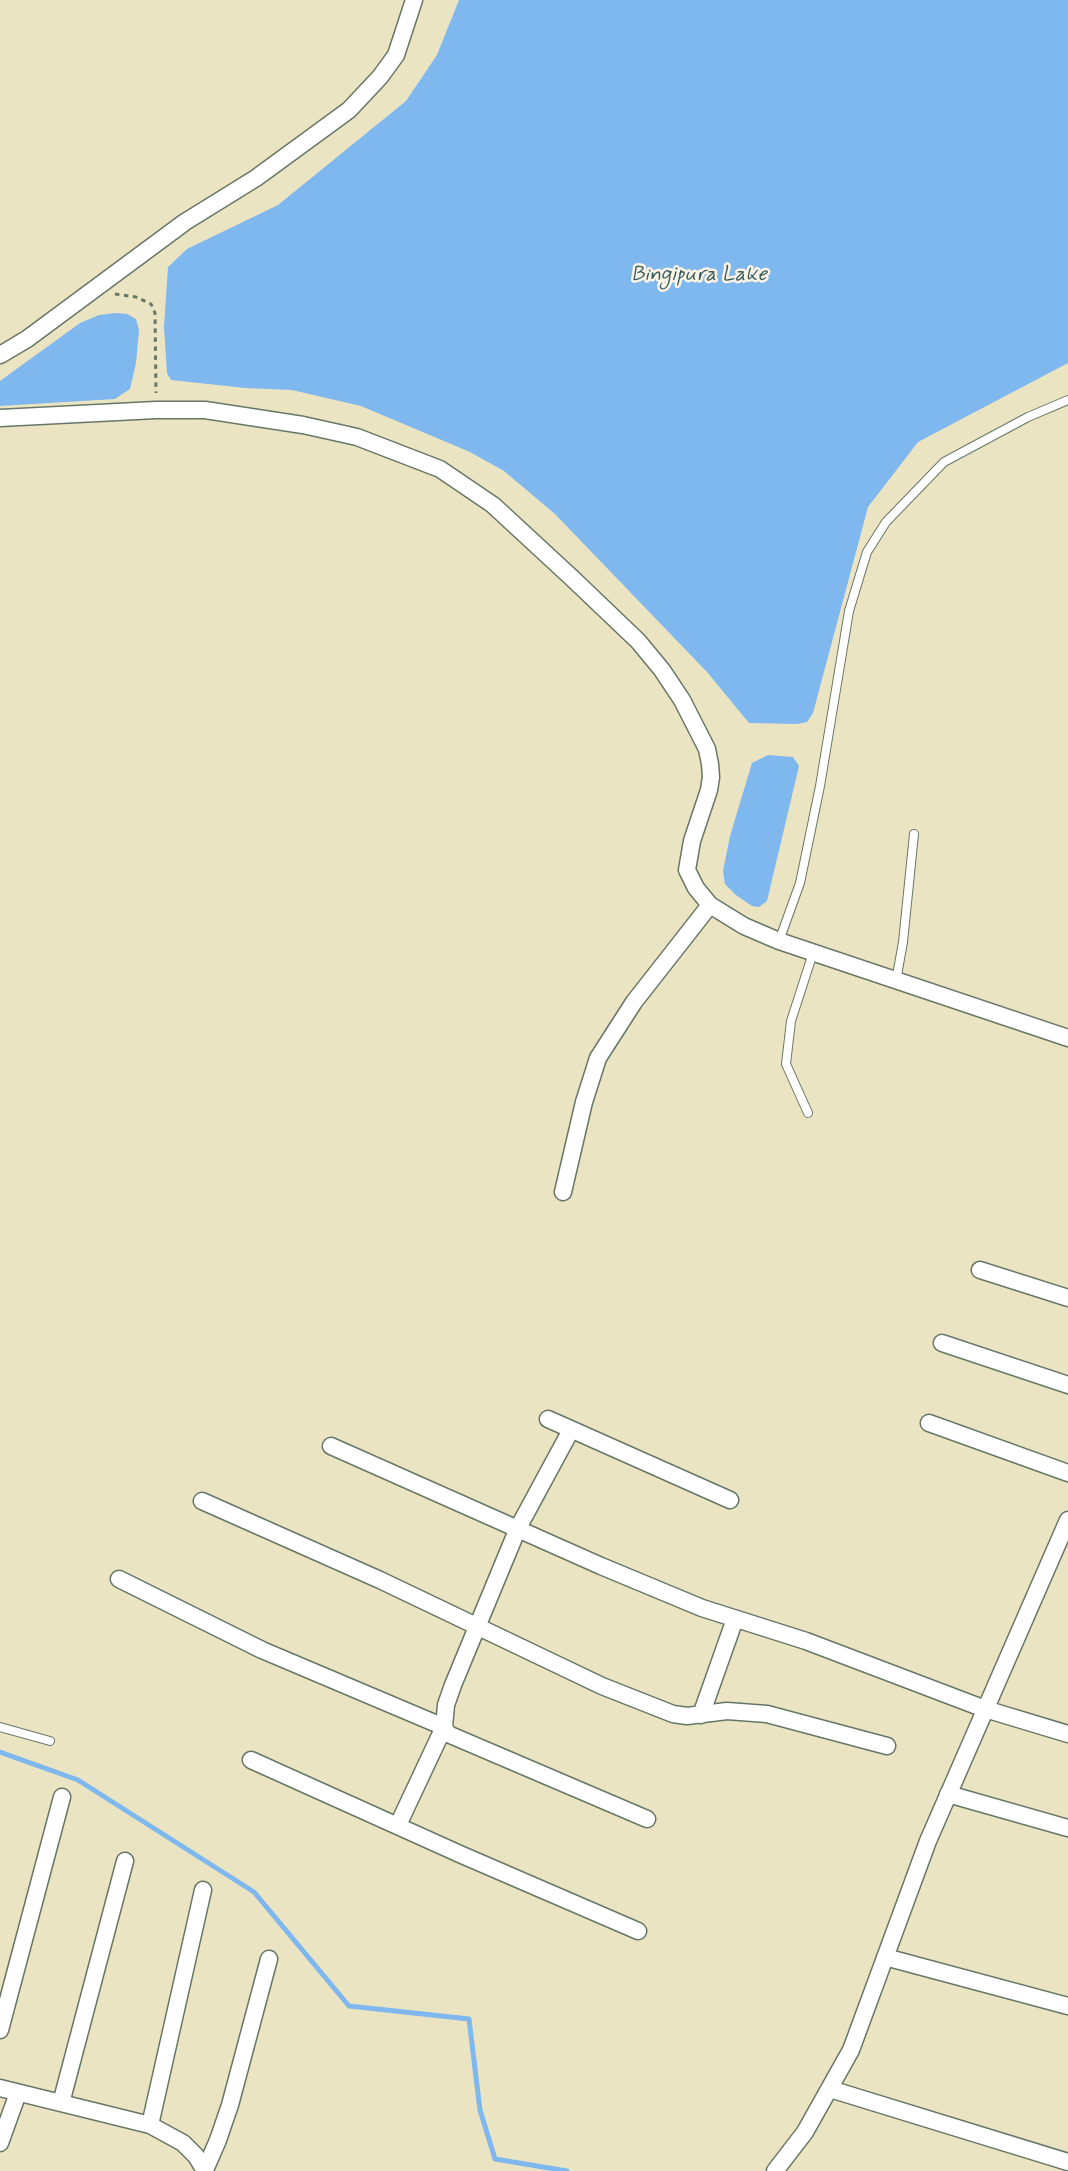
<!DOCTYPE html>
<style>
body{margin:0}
canvas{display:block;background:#ebe4c2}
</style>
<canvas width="1068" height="2171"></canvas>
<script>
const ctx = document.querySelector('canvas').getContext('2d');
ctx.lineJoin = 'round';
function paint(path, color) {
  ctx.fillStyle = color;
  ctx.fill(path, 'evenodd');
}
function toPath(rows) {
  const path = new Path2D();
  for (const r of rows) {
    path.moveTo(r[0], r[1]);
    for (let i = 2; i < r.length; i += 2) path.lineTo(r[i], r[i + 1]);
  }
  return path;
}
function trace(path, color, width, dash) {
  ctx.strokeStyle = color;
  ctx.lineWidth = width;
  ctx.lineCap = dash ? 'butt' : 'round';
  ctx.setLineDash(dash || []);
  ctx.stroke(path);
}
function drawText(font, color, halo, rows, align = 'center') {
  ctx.font = font + ' Mynerve,sans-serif';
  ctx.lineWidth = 5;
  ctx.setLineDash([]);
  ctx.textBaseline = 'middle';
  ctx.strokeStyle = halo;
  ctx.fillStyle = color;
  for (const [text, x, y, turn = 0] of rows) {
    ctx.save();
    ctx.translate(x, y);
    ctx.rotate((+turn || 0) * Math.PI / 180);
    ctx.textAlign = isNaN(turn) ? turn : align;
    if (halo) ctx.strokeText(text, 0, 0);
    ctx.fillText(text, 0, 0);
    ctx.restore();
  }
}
paint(toPath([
 [459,0,1068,0,1068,363,918,442,868,507,813,713,807,722,797,724,749,723,707,672,555,514,504,471,470,452,361,406,292,390,245,388,171,380,167,373,164,327,168,267,187,249,278,205,406,101,437,55],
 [115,313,127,314,136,319,139,330,136,363,130,389,115,399,0,406,0,381,80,323,99,315],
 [768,755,793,757,799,766,767,901,759,907,752,906,736,895,725,884,723,871,730,836,752,763]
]), '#7fb7ef');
trace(toPath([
 [0,1752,78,1780,254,1892,349,2006,469,2019,480,2110,495,2159,567,2171]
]), '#7fb7ef', 5);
const service = toPath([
 [779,941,800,883,820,786,849,611,867,552,886,522,944,462,1028,417,1068,400],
 [896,981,903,942,914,834],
 [808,1113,786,1064,791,1021,813,953],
 [0,1727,50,1741]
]);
const minor = toPath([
 [0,355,27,339,185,222,256,178,349,110,380,77,396,55,414,0],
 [0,418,156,410,205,410,303,425,357,437,440,469,493,505,572,578,638,641,662,670,682,700,707,749,710,764,711,777,709,790,692,841,687,870,696,888,710,905,744,926,779,941,1068,1038],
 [563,1192,584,1102,598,1058,634,1002,710,905],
 [980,1270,1068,1298],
 [942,1343,1068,1385],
 [548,1419,730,1500],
 [929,1423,1068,1473],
 [331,1446,601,1566,702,1608,806,1641,985,1709,1068,1734],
 [202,1501,380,1580,602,1686,673,1714,687,1716,727,1711,767,1714,887,1746],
 [119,1579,262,1650,444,1727,448,1734,647,1819],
 [701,1715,735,1619],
 [251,1760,462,1855,638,1931],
 [948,1794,1068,1828],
 [398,1825,444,1727,446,1705,453,1685,518,1528,571,1430],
 [885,1957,1068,2006],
 [0,2030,62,1797],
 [0,2088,150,2125,183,2143,196,2156,205,2171],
 [830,2089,1068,2162],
 [61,2103,125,1861],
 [150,2125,203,1890],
 [0,2143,18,2093],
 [205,2170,218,2140,230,2105,269,1959],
 [775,2171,805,2132,851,2050,928,1841,1068,1520]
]);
trace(service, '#676', 10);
trace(minor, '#676', 19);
trace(toPath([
 [115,294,136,297,151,304,155,313,156,393]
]), '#676', 3, [4.5, 4.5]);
trace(service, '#fff', 8);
trace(minor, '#fff', 16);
drawText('italic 21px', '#375c63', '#fcf5e5', [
 ["Bingipura Lake",699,276]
]);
</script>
